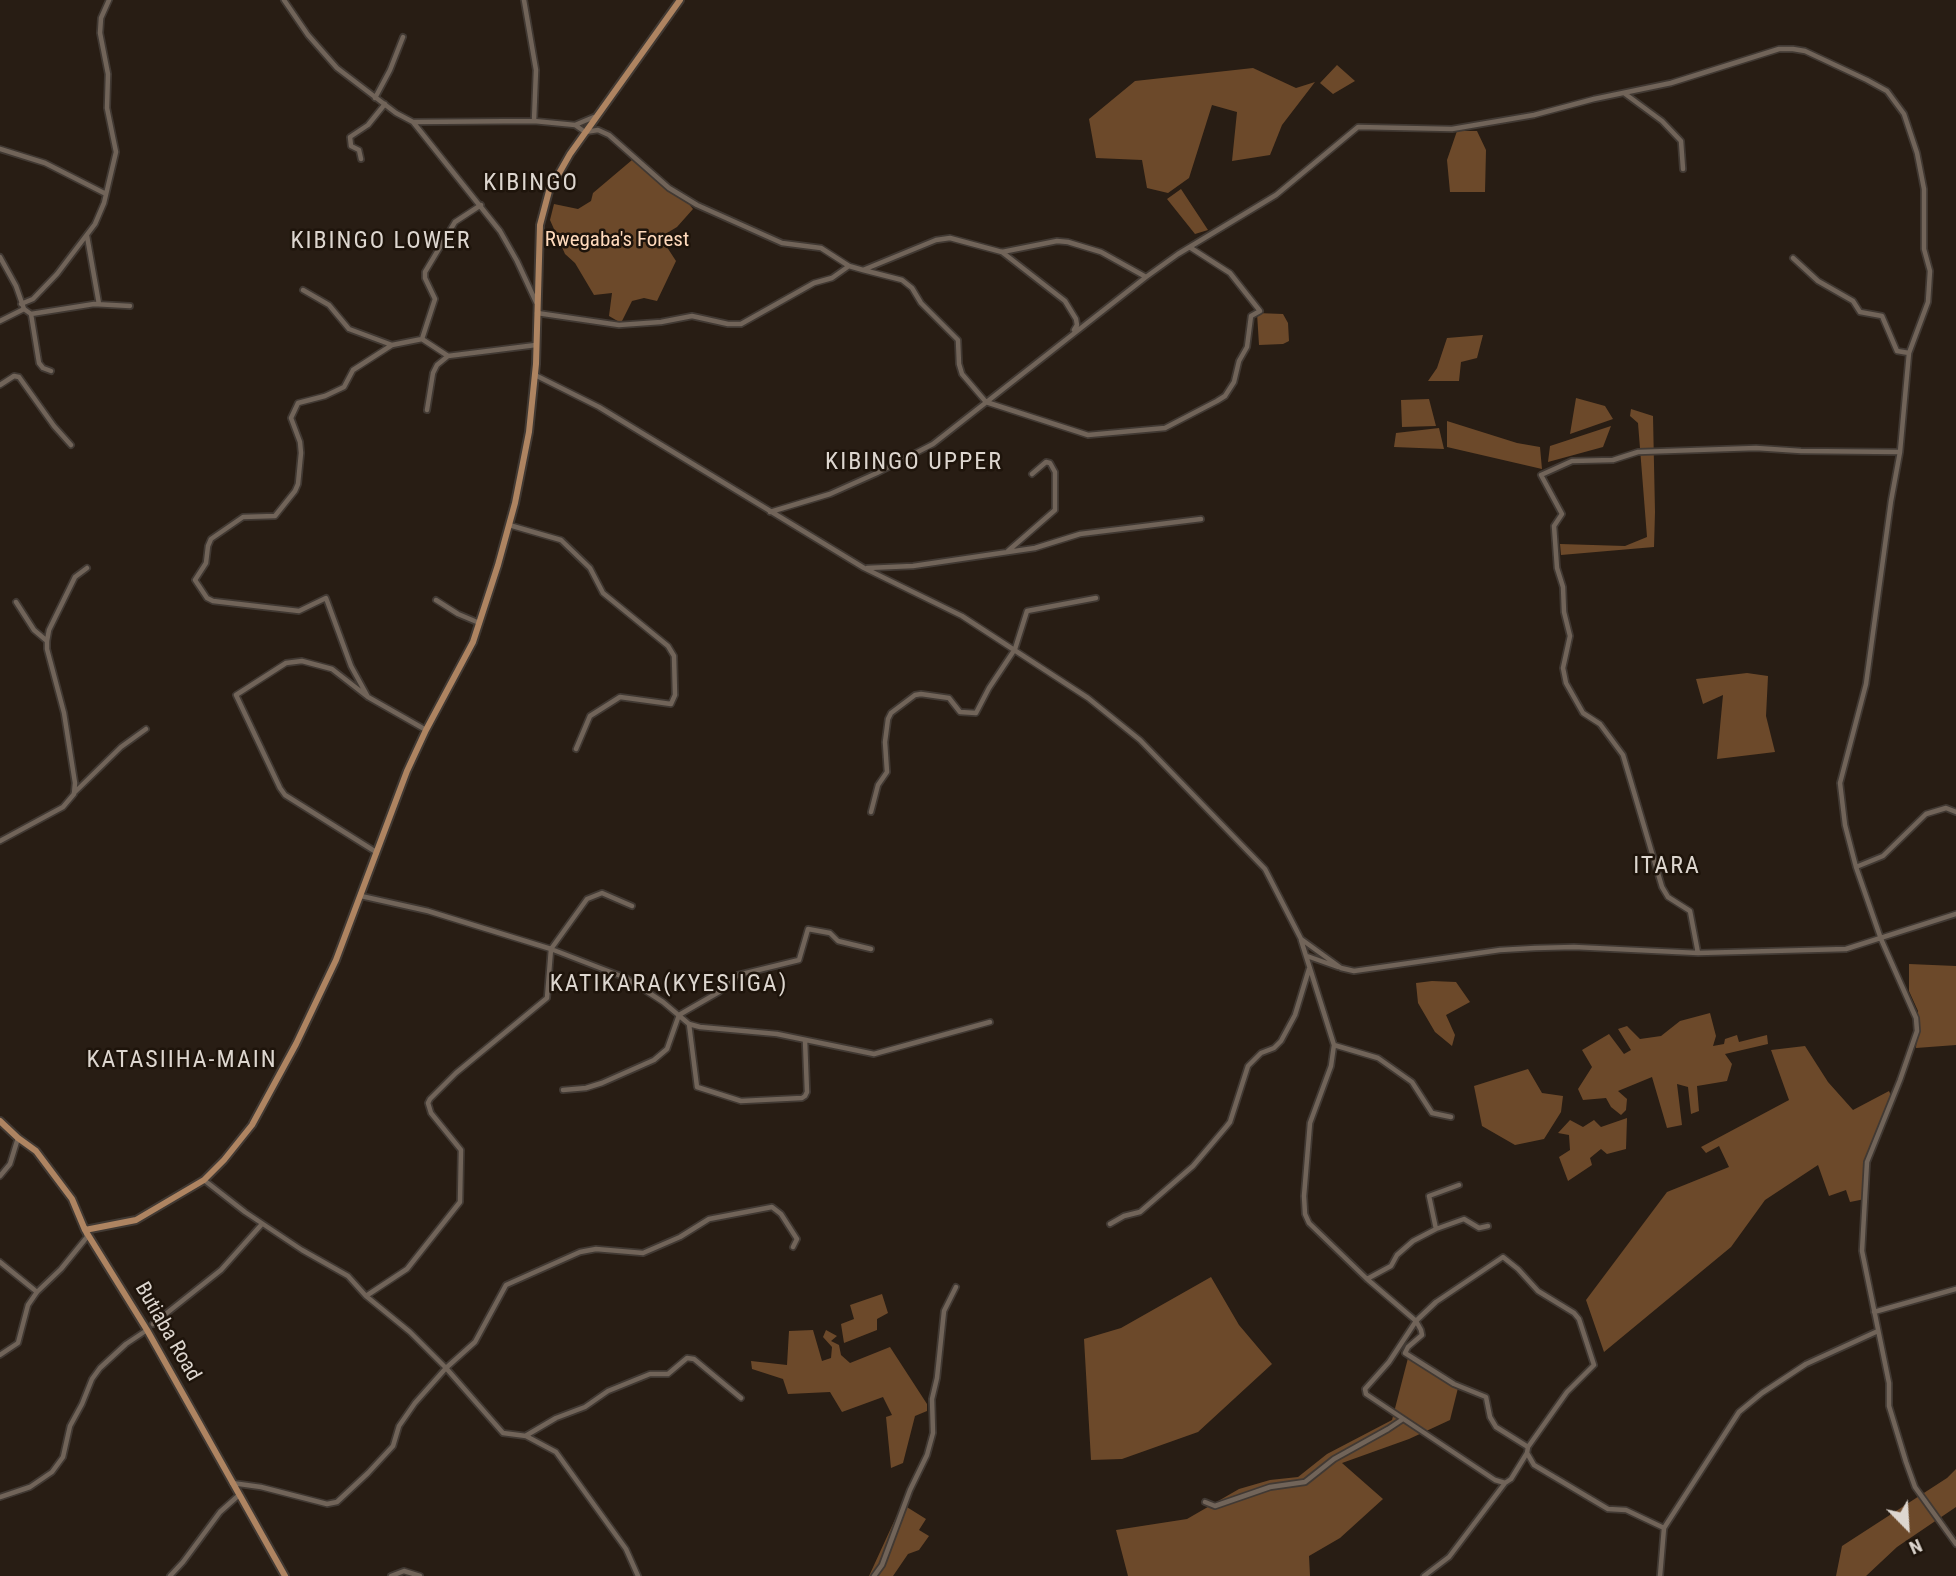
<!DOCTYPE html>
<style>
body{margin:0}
#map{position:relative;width:1956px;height:1576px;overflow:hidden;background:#281d14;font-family:"Roboto Condensed",sans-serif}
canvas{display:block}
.north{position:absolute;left:1872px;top:1492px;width:70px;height:70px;-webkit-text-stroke:5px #1e140b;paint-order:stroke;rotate:156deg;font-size:19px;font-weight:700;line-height:28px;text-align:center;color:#ddd6cf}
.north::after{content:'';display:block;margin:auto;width:24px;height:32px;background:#ddd6cf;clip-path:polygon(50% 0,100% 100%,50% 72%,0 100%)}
</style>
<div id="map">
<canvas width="1956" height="1576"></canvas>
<div class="north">N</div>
</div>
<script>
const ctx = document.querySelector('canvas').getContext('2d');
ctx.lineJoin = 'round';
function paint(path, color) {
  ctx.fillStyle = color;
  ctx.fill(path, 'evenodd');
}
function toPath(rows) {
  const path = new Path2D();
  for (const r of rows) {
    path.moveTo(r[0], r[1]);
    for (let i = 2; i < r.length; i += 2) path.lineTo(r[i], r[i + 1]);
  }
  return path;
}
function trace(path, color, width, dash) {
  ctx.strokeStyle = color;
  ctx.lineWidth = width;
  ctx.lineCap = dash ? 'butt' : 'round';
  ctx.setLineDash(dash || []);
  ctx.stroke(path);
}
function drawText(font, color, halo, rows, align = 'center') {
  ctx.font = font + ' "Roboto Condensed",sans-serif';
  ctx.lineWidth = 5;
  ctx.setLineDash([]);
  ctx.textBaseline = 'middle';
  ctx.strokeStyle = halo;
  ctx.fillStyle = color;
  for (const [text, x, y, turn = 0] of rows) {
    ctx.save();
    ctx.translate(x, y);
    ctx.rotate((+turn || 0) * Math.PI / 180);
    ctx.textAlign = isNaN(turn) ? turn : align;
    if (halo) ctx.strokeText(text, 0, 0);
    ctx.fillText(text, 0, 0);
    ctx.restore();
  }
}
paint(toPath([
 [1337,65,1355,81,1333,94,1320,83],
 [1253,68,1296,88,1315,82,1282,125,1270,155,1232,161,1237,112,1212,105,1189,178,1168,193,1147,188,1142,160,1096,158,1089,119,1135,81],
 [1457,131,1477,131,1486,150,1485,192,1450,192,1447,160],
 [632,160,646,170,666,190,684,198,693,209,677,227,667,233,663,241,676,261,657,301,644,298,632,301,621,323,609,316,612,293,594,295,575,263,565,254,550,220,554,204,578,209,591,201,593,193],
 [1181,189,1208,230,1195,234,1167,199],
 [1257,313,1283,314,1288,323,1289,341,1283,344,1259,345],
 [1483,335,1477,358,1461,362,1459,381,1428,381,1437,368,1447,338],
 [1576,398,1605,406,1613,419,1570,434],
 [1429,399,1436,426,1402,427,1401,400],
 [1631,409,1653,416,1655,512,1654,547,1561,555,1560,544,1625,546,1647,537,1638,423,1630,416],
 [1447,421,1517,443,1540,447,1542,469,1447,447],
 [1611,426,1603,447,1548,462,1550,446],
 [1439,428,1444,449,1394,447,1396,433],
 [1747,673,1768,676,1766,716,1775,752,1717,759,1723,695,1703,704,1696,679],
 [1909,964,1956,966,1956,1045,1916,1048,1918,1011,1909,991],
 [1432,981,1456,982,1470,1002,1446,1015,1455,1035,1452,1046,1435,1032,1418,1003,1416,983],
 [1710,1013,1716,1036,1713,1046,1724,1044,1725,1039,1737,1035,1739,1042,1767,1035,1768,1044,1725,1054,1732,1064,1727,1081,1697,1086,1699,1111,1691,1114,1688,1087,1677,1084,1682,1125,1667,1128,1652,1077,1618,1091,1627,1099,1626,1110,1621,1115,1611,1107,1606,1098,1583,1100,1578,1089,1592,1067,1582,1050,1609,1034,1624,1054,1631,1050,1618,1029,1627,1026,1640,1039,1661,1036,1680,1021],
 [1805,1046,1828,1082,1853,1110,1889,1091,1892,1098,1867,1160,1865,1199,1850,1202,1846,1190,1829,1196,1818,1165,1765,1200,1731,1247,1604,1352,1586,1300,1667,1192,1729,1167,1719,1146,1706,1153,1701,1147,1789,1100,1771,1050],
 [1528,1069,1542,1093,1563,1096,1561,1112,1544,1139,1515,1145,1482,1126,1474,1086],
 [1627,1118,1626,1149,1607,1154,1601,1149,1590,1158,1592,1165,1568,1181,1559,1157,1570,1150,1569,1135,1558,1133,1570,1120,1583,1127,1594,1120,1601,1127],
 [1211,1277,1239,1325,1272,1364,1198,1432,1122,1459,1091,1460,1084,1339,1121,1328],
 [882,1294,888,1313,877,1319,877,1330,844,1343,841,1324,854,1319,850,1305],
 [813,1330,822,1361,831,1358,832,1347,823,1337,826,1330,837,1336,831,1341,839,1345,841,1355,850,1363,890,1347,927,1404,927,1411,915,1416,903,1463,891,1468,886,1417,892,1415,883,1397,842,1412,830,1392,788,1394,783,1379,752,1369,751,1361,787,1365,789,1331],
 [1408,1358,1459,1384,1450,1420,1409,1439,1342,1463,1383,1499,1340,1538,1309,1556,1310,1576,1128,1576,1116,1530,1187,1519,1239,1489,1270,1480,1298,1477,1327,1454,1392,1420],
 [1956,1469,1956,1507,1897,1547,1866,1576,1836,1576,1842,1546,1947,1478],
 [902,1504,926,1519,919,1530,929,1536,919,1550,908,1554,893,1576,869,1576]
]), '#6c492a');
const minor = toPath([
 [284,0,308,35,337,68,396,113,413,122,534,121,575,125,594,117],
 [524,0,536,70,534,121],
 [1624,93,1662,121,1681,141,1683,169],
 [375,98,390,70,403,37],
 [413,122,500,231,517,261,536,302],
 [575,125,585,132,598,130,609,135,669,188,697,205,782,243,821,248,849,266,863,270,936,240,950,238,1002,252,1057,241,1068,242,1101,252,1146,277],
 [0,149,45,163,106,194],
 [361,159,359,150,351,146,350,137,368,125,385,104],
 [87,236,99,304],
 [1002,252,1065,301,1076,319,1077,325,1074,330],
 [0,257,16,286,24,309,0,321],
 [1793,258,1818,281,1853,301,1860,312,1882,316,1897,351,1909,353],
 [863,270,902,280,912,288,921,303,958,340,959,364,962,374,986,402,1088,435,1165,428,1217,401,1225,396,1234,382,1239,361,1247,347,1251,316,1260,311,1230,273,1191,248],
 [303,290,329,305,349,329,392,345],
 [21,304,33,299,57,274,95,224,104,203,116,152,107,108,108,74,100,33,101,18,109,0],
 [24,309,31,314,39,363,43,368,51,371],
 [537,313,619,325,661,322,692,316,728,324,741,324,814,283,832,278,849,266],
 [31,314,94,304,130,306],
 [422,339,435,299,425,278,425,272,455,222,481,205],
 [535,375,599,407,864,568,962,616,1088,698,1140,740,1265,869,1301,939,1341,968,1354,971,1500,950,1535,948,1574,947,1698,953,1846,949,1956,914],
 [0,385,14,376,19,377,54,426,71,445],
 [427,410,433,373,437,365,448,356,536,345],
 [770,512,830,494,877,473,933,444,1146,277,1178,254,1276,195,1358,127,1452,129,1534,115,1594,99,1671,83,1779,49,1793,49,1805,51,1867,80,1887,91,1904,114,1917,153,1924,189,1924,249,1930,271,1928,302,1909,353,1900,452,1891,501,1866,684,1840,783,1845,825,1856,867,1881,939,1916,1018,1917,1031,1900,1080,1867,1162,1862,1251,1889,1383,1889,1406,1906,1462,1915,1487,1956,1544],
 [509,525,561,540,590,568,603,593,668,646,674,656,675,695,671,704,620,697,590,716,576,749],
 [1008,551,1055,510,1055,472,1050,463,1046,462,1032,474],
 [867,568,913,566,1035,548,1080,534,1201,519],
 [436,600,458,614,477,622],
 [16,602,34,630,47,641],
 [368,697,351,666,326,598,299,611,213,601,207,598,195,580,206,563,208,546,211,539,243,517,275,516,295,491,298,484,301,453,300,442,291,418,298,403,325,396,344,387,353,370,392,345,422,339,448,356],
 [74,793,121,747,146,729],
 [871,812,878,785,887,772,885,742,888,719,891,713,915,695,921,694,949,698,960,712,976,713,989,688,1015,649,1027,611,1096,598],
 [0,841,63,807,74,794,75,783,64,713,47,649,47,641,49,630,75,577,87,568],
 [376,852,285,795,280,788,236,695,286,663,302,661,332,669,368,697,426,730],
 [1856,867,1883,856,1926,814,1946,808,1956,812],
 [361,896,428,911,551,949,626,978,663,1002,689,1024,700,1027,777,1034,874,1054,990,1022],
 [1301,940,1334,1045,1331,1066,1310,1123,1304,1196,1305,1214,1309,1223,1367,1279,1416,1321,1436,1302,1503,1257,1518,1269,1538,1291,1574,1313,1579,1319,1594,1365,1567,1392,1528,1447,1527,1453,1534,1465,1608,1509,1626,1510,1664,1528],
 [1698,953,1690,911,1668,897,1662,887,1623,755,1600,724,1583,713,1566,683,1563,668,1570,636,1564,612,1563,587,1557,568,1554,526,1562,514,1541,475,1572,461,1613,460,1638,452,1756,448,1801,451,1900,452],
 [1307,956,1338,967],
 [689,1024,697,1087,741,1101,802,1098,805,1096,807,1092,805,1040],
 [1334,1045,1378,1058,1412,1082,1432,1113,1451,1117],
 [563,1090,586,1088,602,1083,654,1060,667,1049,679,1015,719,992,738,975,799,960,808,929,830,933,838,941,871,949],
 [0,1176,10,1164,18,1138],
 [204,1180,245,1212,302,1250,348,1276,366,1296,410,1332,446,1368,503,1433,526,1436,556,1452,626,1549,638,1576],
 [1110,1224,1124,1216,1140,1212,1193,1166,1226,1127,1230,1122,1248,1066,1261,1053,1274,1048,1281,1041,1295,1015,1309,969],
 [1436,1229,1429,1196,1459,1185],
 [0,1262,37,1292],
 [1367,1279,1391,1266,1397,1255,1413,1241,1436,1229,1464,1219,1479,1228,1488,1226],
 [366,1296,407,1269,460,1202,461,1150,431,1113,428,1103,430,1099,456,1073,547,998,551,949,587,899,602,893,632,906],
 [1874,1312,1956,1289],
 [153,1324,221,1270,262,1224],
 [0,1355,18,1343,28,1305,37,1292,61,1269,87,1237,86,1233],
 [527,1435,556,1418,585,1407,608,1391,650,1374,668,1374,687,1358,694,1359,741,1398],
 [1527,1453,1511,1479,1505,1483,1495,1480,1366,1394,1365,1389,1389,1362,1416,1321,1421,1330,1422,1335,1408,1347,1405,1353,1454,1384,1486,1397,1490,1417,1496,1427,1528,1447],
 [232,1483,261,1487,327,1504,337,1502,368,1473,393,1446,399,1426,415,1403,446,1368,475,1342,506,1285,580,1252,596,1249,643,1253,680,1237,709,1219,772,1207,781,1214,797,1239,793,1247],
 [0,1497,30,1487,52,1472,63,1457,70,1426,82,1404,92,1379,100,1368,126,1344,147,1330],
 [1205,1502,1215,1506,1270,1487,1305,1482,1334,1459,1388,1429,1403,1419],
 [170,1576,183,1562,220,1512,239,1495],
 [391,1576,404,1571,420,1576],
 [874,1576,882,1565,910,1490,927,1455,933,1433,932,1399,937,1378,944,1311,956,1287],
 [1424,1576,1449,1557,1505,1483],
 [1660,1576,1664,1528,1739,1412,1762,1393,1806,1364,1878,1331]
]);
const major = toPath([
 [0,1121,18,1138,36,1151,72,1199,85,1230,147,1330,285,1576],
 [85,1230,136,1220,204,1180,224,1160,252,1125,296,1044,336,960,407,771,426,730,473,642,498,565,515,503,529,432,536,364,540,225,549,191,570,154,680,0]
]);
trace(minor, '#413933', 8);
trace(major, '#413933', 10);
trace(minor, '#716459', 4.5);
trace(major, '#ae8461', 6);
drawText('21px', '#ffdabc', '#1e140b', [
 ["Rwegaba's Forest",617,241]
]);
drawText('21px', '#ddd6cf', '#1e140b', [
 ["Butiaba Road",167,1332,60]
]);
ctx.letterSpacing = '2px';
drawText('24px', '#ddd6cf', '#1e140b', [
 ["KIBINGO",531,184],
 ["KIBINGO LOWER",381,242],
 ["KIBINGO UPPER",914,463],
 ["ITARA",1667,867],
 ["KATIKARA(KYESIIGA)",669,985],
 ["KATASIIHA-MAIN",182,1061]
]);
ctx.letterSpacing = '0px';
</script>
